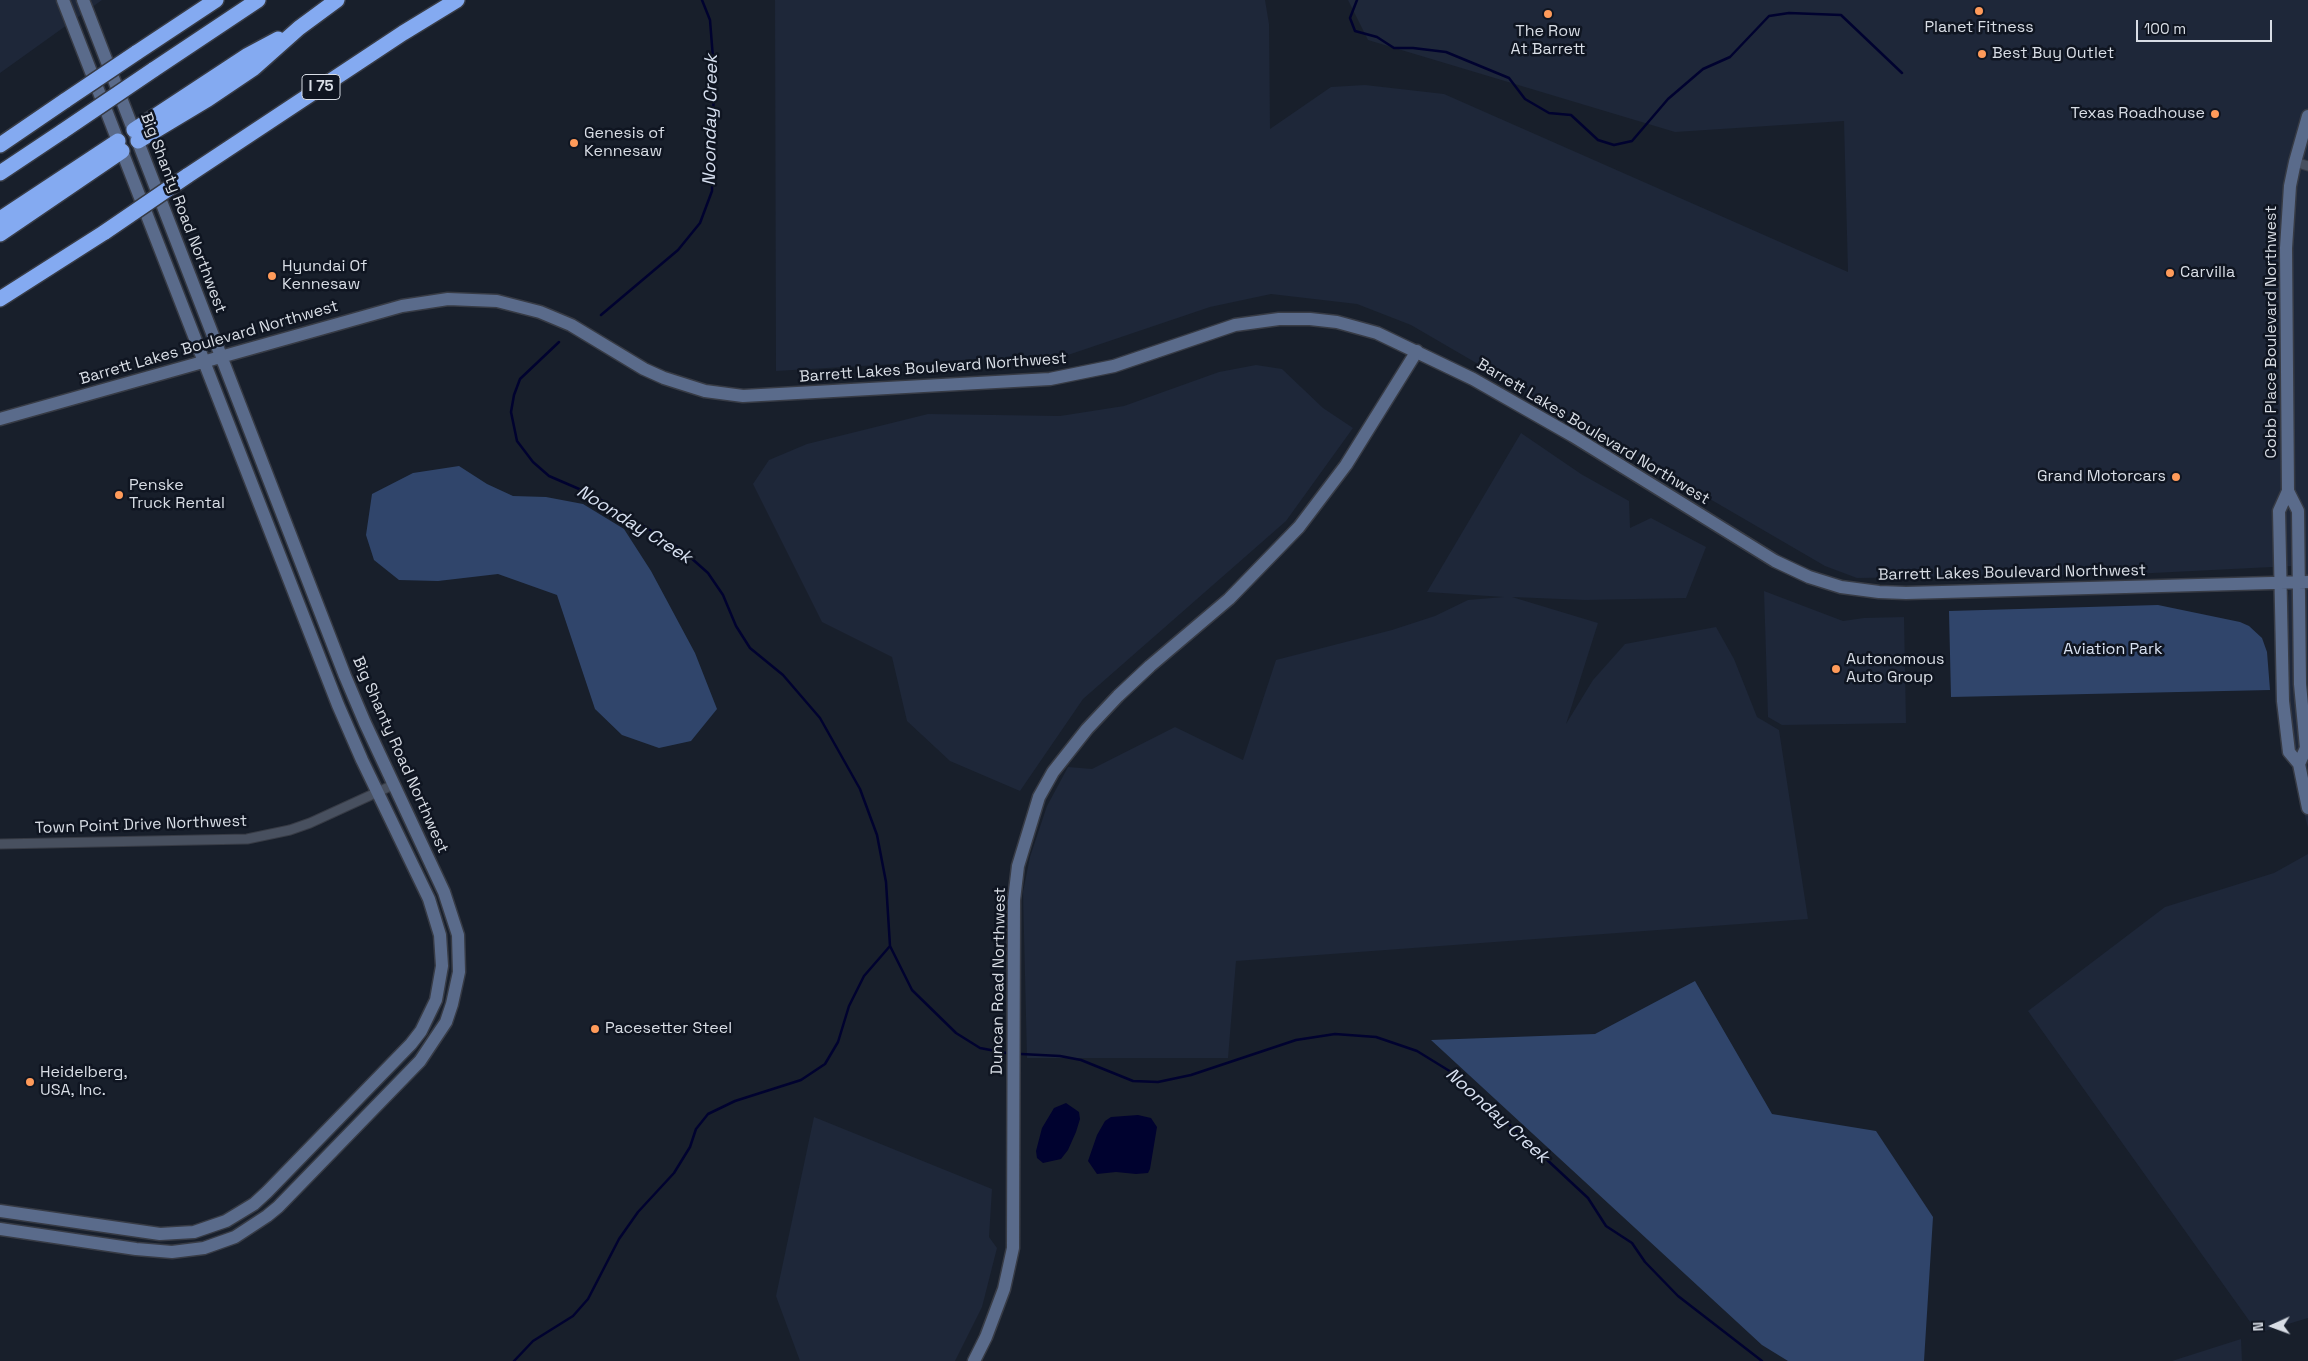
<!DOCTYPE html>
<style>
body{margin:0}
#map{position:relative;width:2308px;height:1361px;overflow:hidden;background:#181f2b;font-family:"Space Grotesk",sans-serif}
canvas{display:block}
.north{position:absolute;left:2248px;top:1301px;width:50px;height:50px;-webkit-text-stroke:4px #0f1521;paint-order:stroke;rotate:268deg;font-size:14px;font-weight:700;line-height:20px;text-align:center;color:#d8dde5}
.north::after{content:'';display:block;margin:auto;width:18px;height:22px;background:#d8dde5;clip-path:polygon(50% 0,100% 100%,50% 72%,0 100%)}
.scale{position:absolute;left:2136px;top:20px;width:136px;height:22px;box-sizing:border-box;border:2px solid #d8dde5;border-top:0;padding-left:6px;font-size:15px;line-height:18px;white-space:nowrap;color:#d8dde5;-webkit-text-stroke:4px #0f1521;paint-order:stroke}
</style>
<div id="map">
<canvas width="2308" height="1361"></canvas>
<div class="north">N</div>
<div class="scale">100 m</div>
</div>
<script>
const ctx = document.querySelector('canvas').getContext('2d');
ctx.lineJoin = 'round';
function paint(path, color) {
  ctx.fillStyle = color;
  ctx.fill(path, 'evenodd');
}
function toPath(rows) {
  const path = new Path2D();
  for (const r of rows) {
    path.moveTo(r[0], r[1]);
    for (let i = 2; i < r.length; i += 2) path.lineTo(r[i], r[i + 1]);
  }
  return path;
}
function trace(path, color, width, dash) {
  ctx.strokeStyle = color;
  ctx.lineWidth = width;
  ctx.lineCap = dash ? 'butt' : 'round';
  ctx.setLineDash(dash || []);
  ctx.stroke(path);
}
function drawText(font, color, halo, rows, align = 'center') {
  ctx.font = font + ' "Space Grotesk",sans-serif';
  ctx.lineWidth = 5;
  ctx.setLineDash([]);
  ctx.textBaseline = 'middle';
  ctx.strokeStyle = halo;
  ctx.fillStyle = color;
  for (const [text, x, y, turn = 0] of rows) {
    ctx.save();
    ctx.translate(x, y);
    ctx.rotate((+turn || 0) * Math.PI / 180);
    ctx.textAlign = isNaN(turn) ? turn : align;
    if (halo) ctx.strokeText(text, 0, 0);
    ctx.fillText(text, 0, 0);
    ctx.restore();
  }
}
paint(toPath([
 [0,0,102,0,0,73],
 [775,0,1265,0,1269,24,1270,129,1331,87,1365,85,1444,94,1848,272,1844,121,1675,132,1368,40,1348,0,2308,0,2308,828,2295,776,2281,664,2292,566,2133,574,1857,578,1825,566,1411,325,1357,304,1271,294,1210,307,1062,357,996,358,776,371],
 [1256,365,1282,369,1323,408,1353,428,1286,521,1083,699,1020,791,950,761,907,721,892,657,822,622,753,484,769,460,807,444,928,414,1060,416,1124,406,1219,372],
 [1521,433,1581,474,1629,501,1630,528,1651,518,1706,547,1686,598,1585,600,1512,597,1598,623,1566,724,1593,680,1625,644,1716,627,1734,659,1757,717,1779,730,1808,919,1236,961,1228,1058,1027,1058,1023,892,1030,857,1047,806,1068,767,1092,769,1175,727,1243,760,1276,660,1392,630,1435,616,1468,600,1504,597,1427,592],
 [1764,591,1843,621,1864,618,1904,617,1906,723,1782,725,1768,717],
 [2308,854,2308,1318,2258,1333,2028,1011,2165,907,2274,873],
 [814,1117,992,1189,989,1237,997,1248,982,1307,955,1361,800,1361,776,1296],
 [2241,1339,2242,1361,2172,1361]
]), '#1e2739');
paint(toPath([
 [459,466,487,484,513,496,546,497,583,504,624,529,651,571,695,653,717,709,691,741,659,748,622,735,595,709,557,595,498,574,438,581,399,580,374,560,366,535,372,494,413,473],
 [2158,605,2240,622,2249,626,2262,638,2267,652,2270,690,1951,697,1949,611],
 [1695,981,1772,1114,1876,1131,1933,1217,1924,1361,1788,1361,1762,1345,1431,1040,1595,1034]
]), '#30456b');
paint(toPath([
 [1066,1103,1079,1112,1080,1119,1076,1132,1068,1150,1061,1159,1043,1163,1037,1158,1036,1151,1042,1128,1054,1108],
 [1138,1115,1151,1118,1157,1127,1150,1169,1148,1173,1136,1174,1116,1172,1097,1174,1088,1161,1097,1135,1105,1121,1111,1117]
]), '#00022f');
trace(toPath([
 [1357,0,1350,18,1355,31,1377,37,1394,48,1413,48,1446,52,1509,78,1525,99,1549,113,1571,115,1598,140,1614,145,1632,141,1668,99,1703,69,1730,57,1769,16,1789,13,1841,15,1902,73],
 [601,315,678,250,700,223,712,191,714,71,710,20,702,0],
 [559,342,520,379,514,395,511,412,517,441,533,462,549,476,593,495,681,549,708,573,723,595,736,626,750,648,783,675,820,718,860,789,877,835,886,882,890,946,912,990,956,1033,980,1048,1006,1053],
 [1021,1054,1060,1056,1081,1060,1133,1081,1158,1082,1191,1075,1296,1040,1335,1034,1376,1037,1417,1051,1456,1075,1588,1198,1606,1226,1632,1243,1645,1262,1678,1296,1762,1361],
 [514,1361,533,1341,573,1316,588,1299,619,1239,638,1212,674,1173,690,1147,696,1129,708,1114,735,1101,801,1080,825,1064,838,1042,849,1006,864,976,890,946]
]), '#00022f', 2.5);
const street = toPath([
 [2295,162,2308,166],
 [0,844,247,839,290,830,310,823,393,785]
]);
const secondary = toPath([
 [2308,116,2295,162,2290,186,2286,248,2288,491,2298,511,2300,684,2306,748,2299,764,2308,808],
 [0,419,402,306,448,299,497,301,540,312,571,325,644,369,664,378,705,391,743,396,1050,379,1114,366,1235,325,1279,319,1310,319,1337,322,1377,333,1473,379,1573,436,1775,561,1809,577,1841,587,1879,592,1906,593,2308,582],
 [2288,491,2279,511,2283,701,2289,752,2299,764],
 [0,1211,160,1234,194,1232,226,1221,254,1204,267,1192,411,1044,421,1031,436,1000,442,966,440,935,429,899,362,760,338,705,63,0],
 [0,1229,136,1249,172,1252,204,1248,235,1237,267,1216,278,1207,420,1061,446,1022,452,1004,459,972,458,935,444,892,365,723,345,676,83,0],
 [974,1361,986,1337,1004,1289,1013,1248,1014,900,1018,866,1039,797,1053,772,1087,729,1118,696,1150,666,1229,599,1299,527,1346,465,1417,351]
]);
const highway = toPath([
 [136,53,216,0],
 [153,70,258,0],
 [134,130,248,55,278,39],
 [138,141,208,99,254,68,299,28,337,0],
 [0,145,66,100],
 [0,173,63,131],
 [187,176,403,33,457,0],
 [0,219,118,141],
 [0,234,122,151],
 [0,299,105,232]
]);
trace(street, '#373b45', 11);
trace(secondary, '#373b45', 15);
trace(highway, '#373b45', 18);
trace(street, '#48505f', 9);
trace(secondary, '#5a6b8b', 12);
trace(highway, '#84aaf1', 15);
const highwayBridge = toPath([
 [66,100,136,53],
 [63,131,153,70],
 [105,232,187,176]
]);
trace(highwayBridge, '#373b45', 18, []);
trace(highwayBridge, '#84aaf1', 15);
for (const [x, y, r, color] of [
 [1979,11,5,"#ff9b5a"],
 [1548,14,5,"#ff9b5a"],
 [1982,54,5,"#ff9b5a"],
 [2215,114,5,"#ff9b5a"],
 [574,143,5,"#ff9b5a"],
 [2170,273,5,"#ff9b5a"],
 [272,276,5,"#ff9b5a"],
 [2176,477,5,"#ff9b5a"],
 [119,495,5,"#ff9b5a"],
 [1836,669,5,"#ff9b5a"],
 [595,1029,5,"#ff9b5a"],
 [30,1082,5,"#ff9b5a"]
]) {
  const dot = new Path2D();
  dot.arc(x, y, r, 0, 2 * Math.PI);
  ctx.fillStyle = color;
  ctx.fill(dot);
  trace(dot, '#0f1521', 2);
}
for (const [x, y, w] of [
 [321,87,38]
]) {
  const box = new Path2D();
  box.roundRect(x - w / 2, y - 12.5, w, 25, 4);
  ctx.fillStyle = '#0f1521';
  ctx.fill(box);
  trace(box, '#d8dde5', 1);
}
drawText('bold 15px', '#d8dde5', null, [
 ["I 75",321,87]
]);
drawText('16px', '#d8dde5', '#0f1521', [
 ["Planet Fitness",1979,28,"center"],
 ["The Row",1548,32,"center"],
 ["At Barrett",1548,50,"center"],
 ["Best Buy Outlet",1992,54],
 ["Texas Roadhouse",2205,114,"right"],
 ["Genesis of",584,134],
 ["Kennesaw",584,152],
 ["Hyundai Of",282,267],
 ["Kennesaw",282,285],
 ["Carvilla",2180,273],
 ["Grand Motorcars",2166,477,"right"],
 ["Penske",129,486],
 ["Truck Rental",129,504],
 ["Autonomous",1846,660],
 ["Auto Group",1846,678],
 ["Pacesetter Steel",605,1029],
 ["Heidelberg,",40,1073],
 ["USA, Inc.",40,1091]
], 'left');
drawText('16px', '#d8dde5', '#0f1521', [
 ["Big Shanty Road Northwest",183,213,69],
 ["Cobb Place Boulevard Northwest",2272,332,-90],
 ["Barrett Lakes Boulevard Northwest",209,343,-16],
 ["Barrett Lakes Boulevard Northwest",933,368,-4],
 ["Barrett Lakes Boulevard Northwest",1593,432,31],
 ["Barrett Lakes Boulevard Northwest",2012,573,-1],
 ["Big Shanty Road Northwest",400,755,66],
 ["Town Point Drive Northwest",141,825,-2],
 ["Duncan Road Northwest",999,981,-89]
]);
drawText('16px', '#d8e1f1', '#0f1521', [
 ["Aviation Park",2113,650]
]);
drawText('italic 18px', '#d8e1f1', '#0f1521', [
 ["Noonday Creek",711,120,-89],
 ["Noonday Creek",634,525,32],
 ["Noonday Creek",1497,1116,42]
]);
</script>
